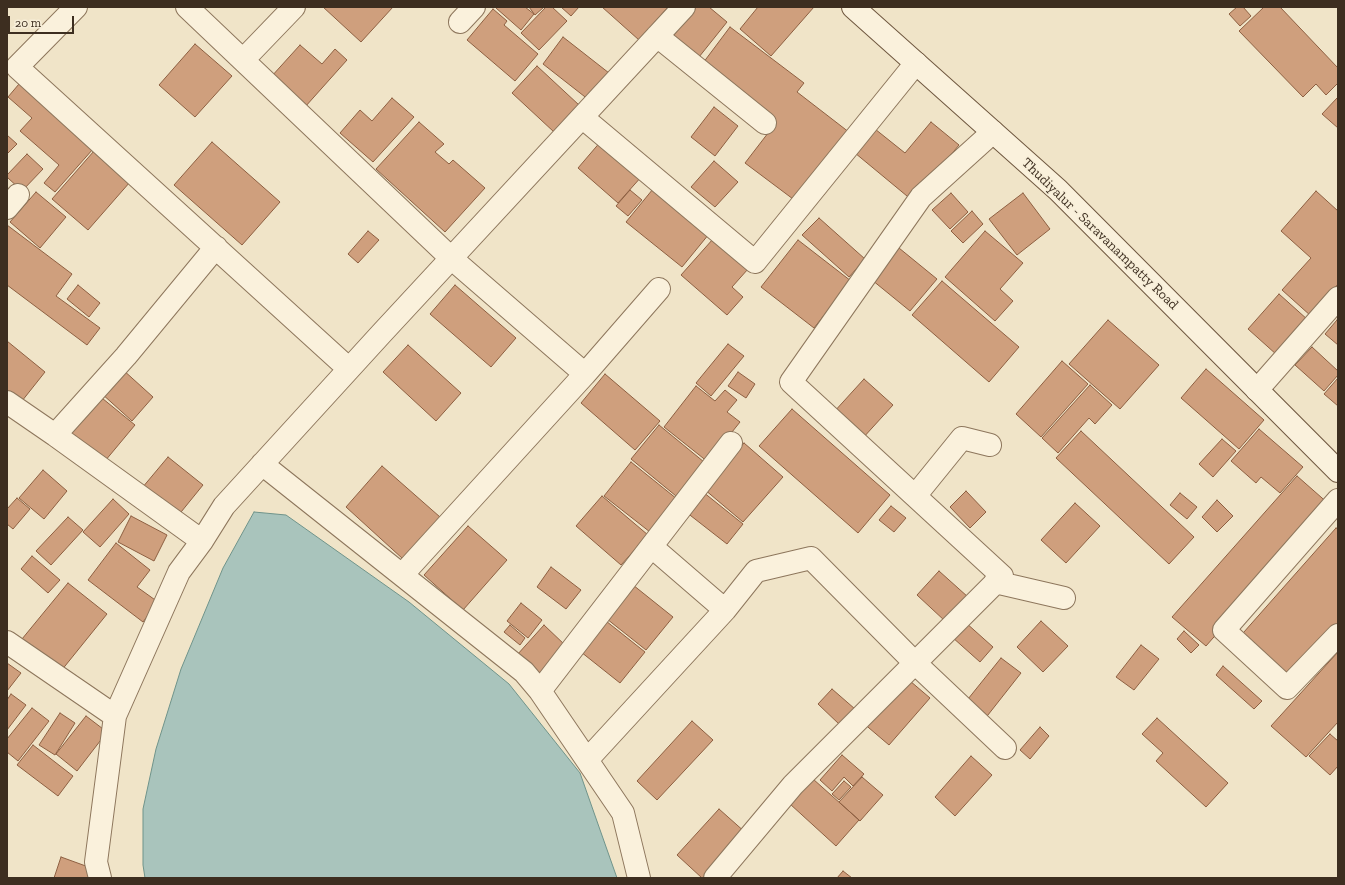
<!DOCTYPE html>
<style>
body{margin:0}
#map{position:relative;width:1345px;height:885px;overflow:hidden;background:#f0e4c8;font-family:"Zilla Slab",serif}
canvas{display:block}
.frame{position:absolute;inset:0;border:8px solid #3d2e20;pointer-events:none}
.scale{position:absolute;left:8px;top:16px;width:66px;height:18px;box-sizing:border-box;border:2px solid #3d2e20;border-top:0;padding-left:5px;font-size:12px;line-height:14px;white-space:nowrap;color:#3d2e20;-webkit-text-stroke:3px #f7eed8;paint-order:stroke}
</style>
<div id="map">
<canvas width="1345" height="885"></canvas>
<div class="frame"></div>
<div class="scale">20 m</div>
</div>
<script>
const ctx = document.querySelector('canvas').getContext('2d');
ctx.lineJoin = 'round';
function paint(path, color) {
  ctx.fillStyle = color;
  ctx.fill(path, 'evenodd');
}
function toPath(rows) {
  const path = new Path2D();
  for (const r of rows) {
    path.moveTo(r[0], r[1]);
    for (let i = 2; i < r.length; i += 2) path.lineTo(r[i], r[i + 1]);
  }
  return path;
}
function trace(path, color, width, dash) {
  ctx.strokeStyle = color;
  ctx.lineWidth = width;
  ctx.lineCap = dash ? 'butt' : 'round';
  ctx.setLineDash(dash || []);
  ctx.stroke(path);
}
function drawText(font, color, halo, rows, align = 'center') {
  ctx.font = font + ' "Zilla Slab",serif';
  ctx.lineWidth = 3;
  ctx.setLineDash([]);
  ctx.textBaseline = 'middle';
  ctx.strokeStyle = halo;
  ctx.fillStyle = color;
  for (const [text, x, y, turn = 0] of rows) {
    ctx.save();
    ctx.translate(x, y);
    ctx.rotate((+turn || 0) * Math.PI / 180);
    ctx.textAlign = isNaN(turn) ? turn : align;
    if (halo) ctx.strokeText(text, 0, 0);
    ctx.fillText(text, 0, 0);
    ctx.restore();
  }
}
const water = toPath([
 [254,512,286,515,409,602,509,684,580,773,617,878,145,878,143,865,143,809,156,749,181,669,223,568,254,512]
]);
paint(water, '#a9c4bc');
trace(water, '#6f938a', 1);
const building = toPath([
 [323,7,393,7,361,42,323,7],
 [496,7,525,7,534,14,521,30,496,8,496,7],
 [529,7,544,7,535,15,529,7],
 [546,7,552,7,567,21,539,50,521,33,546,7],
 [561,7,579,7,571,16,561,7],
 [602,7,668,7,639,40,602,7],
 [696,7,709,7,727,22,699,57,673,36,696,7],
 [758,7,814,7,771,56,740,29,758,7],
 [1237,7,1243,7,1251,16,1240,26,1229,14,1237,7],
 [1264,7,1280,7,1338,68,1338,83,1326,95,1316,84,1303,97,1239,31,1264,7],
 [493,9,507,21,504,25,538,54,515,81,467,40,493,9],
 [730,27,804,83,797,92,854,136,801,205,745,163,775,124,700,67,730,27],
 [563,37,609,73,589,100,543,64,563,37],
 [195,44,232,76,195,117,159,85,195,44],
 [300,45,322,64,335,49,347,60,305,107,271,77,300,45],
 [537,66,579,105,554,132,512,93,537,66],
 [19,84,93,149,55,192,44,183,59,165,20,131,32,118,8,97,19,84],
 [1338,97,1338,128,1322,114,1338,97],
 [392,98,414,117,373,162,340,133,360,110,372,121,392,98],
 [714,107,738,126,715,156,691,137,714,107],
 [419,122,444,144,435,152,449,164,453,160,485,188,445,232,376,169,419,122],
 [931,122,959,145,913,201,855,153,875,129,905,153,931,122],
 [7,135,17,144,7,154,7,135],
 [602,140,642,176,618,203,578,168,602,140],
 [212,142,280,202,242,245,174,185,212,142],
 [94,151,130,182,88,230,52,199,94,151],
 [27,154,43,169,22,191,7,177,7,175,27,154],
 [714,161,738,182,715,207,691,187,714,161],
 [653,189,709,234,682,267,626,222,653,189],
 [630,190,642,200,628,216,616,206,630,190],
 [1316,191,1338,211,1338,284,1311,316,1282,290,1311,258,1281,231,1316,191],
 [36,192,66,217,40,248,10,222,36,192],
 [951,193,968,212,950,229,932,210,951,193],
 [1023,193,1050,229,1017,255,989,219,1023,193],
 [972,211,983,224,963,243,951,231,972,211],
 [819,218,865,259,849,277,802,235,819,218],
 [7,225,72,274,56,296,100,328,87,345,7,285,7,225],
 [368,231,379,240,358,263,348,254,368,231],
 [985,231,1023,263,1000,289,1013,301,995,321,945,277,985,231],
 [713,239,748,269,732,287,743,297,727,315,681,275,713,239],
 [798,240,851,281,814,328,761,287,798,240],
 [899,248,937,279,910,311,872,280,899,248],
 [942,281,1019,347,989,382,912,315,942,281],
 [78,285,100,303,89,317,67,299,78,285],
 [455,285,516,338,491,367,430,314,455,285],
 [1279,294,1308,320,1277,355,1248,329,1279,294],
 [1108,320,1159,365,1120,409,1069,364,1108,320],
 [1337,320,1338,321,1338,345,1325,334,1337,320],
 [7,341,45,372,18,406,7,397,7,341],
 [728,344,744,356,711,396,696,383,728,344],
 [408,345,461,393,436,421,383,372,408,345],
 [1312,347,1338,371,1338,375,1324,391,1295,365,1312,347],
 [1062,361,1088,384,1041,437,1016,414,1062,361],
 [122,369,153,397,132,421,101,393,122,369],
 [1206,369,1264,420,1239,449,1181,398,1206,369],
 [738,372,755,384,746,398,728,386,738,372],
 [605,374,660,421,635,450,581,403,605,374],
 [1338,378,1338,406,1324,394,1338,378],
 [864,379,893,405,862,439,833,413,864,379],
 [1090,385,1112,405,1095,424,1089,418,1058,453,1042,438,1090,385],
 [696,386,715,401,725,390,737,400,727,412,740,422,708,462,664,427,696,386],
 [97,394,135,425,105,461,68,431,97,394],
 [792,409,890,495,858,533,759,446,792,409],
 [659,425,704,462,676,496,631,459,659,425],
 [1259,429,1303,467,1280,493,1261,477,1256,483,1231,461,1259,429],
 [1081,431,1194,537,1169,564,1056,458,1081,431],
 [1222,439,1236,451,1213,477,1199,464,1222,439],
 [744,443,783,477,743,522,704,489,744,443],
 [168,457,203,485,177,517,142,488,168,457],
 [631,462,677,499,650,532,604,496,631,462],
 [382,466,440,517,403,559,346,507,382,466],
 [43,470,67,491,44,519,19,498,43,470],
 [1297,476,1330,505,1206,646,1172,617,1297,476],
 [966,491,986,512,970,528,950,507,966,491],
 [703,492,743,524,727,544,686,512,703,492],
 [1180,493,1197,507,1187,519,1170,505,1180,493],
 [602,496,648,535,621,565,576,526,602,496],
 [17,498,30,509,13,529,7,524,7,509,17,498],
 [113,499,129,514,100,547,83,532,113,499],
 [1217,500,1233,516,1217,532,1202,517,1217,500],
 [1075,503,1100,526,1066,563,1041,540,1075,503],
 [891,506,906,518,894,532,879,520,891,506],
 [131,516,167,535,154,561,118,542,131,516],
 [68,517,83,530,51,565,36,551,68,517],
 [468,526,507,560,463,610,424,575,468,526],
 [1336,528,1338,529,1338,623,1284,683,1236,641,1336,528],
 [116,543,150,570,137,587,158,602,143,622,88,580,116,543],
 [32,556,60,580,48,593,21,569,32,556],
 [551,567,581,590,566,609,537,587,551,567],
 [939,571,968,597,945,621,917,595,939,571],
 [68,583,107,614,61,671,22,639,68,583],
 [633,585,673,617,646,650,607,619,633,585],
 [521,603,542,620,528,638,507,621,521,603],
 [606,621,645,652,620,683,581,652,606,621],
 [1041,621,1068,646,1043,672,1017,647,1041,621],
 [965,622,993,647,980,662,952,637,965,622],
 [510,625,525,638,520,645,504,632,510,625],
 [544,625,566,646,540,676,517,655,544,625],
 [1184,631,1199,645,1191,653,1177,639,1184,631],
 [1141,645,1159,659,1134,690,1116,677,1141,645],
 [1338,652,1338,722,1306,757,1271,726,1338,652],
 [1001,658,1021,673,984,720,964,704,1001,658],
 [7,663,21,673,7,691,7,663],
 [1223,666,1262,701,1254,709,1216,675,1223,666],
 [903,675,930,698,889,745,862,722,903,675],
 [832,689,855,709,840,725,818,704,832,689],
 [11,694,26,705,7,730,7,700,11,694],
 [32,708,49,721,18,761,7,752,7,739,32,708],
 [60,713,75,723,55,755,39,745,60,713],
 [86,716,107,732,77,771,56,754,86,716],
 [1157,718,1228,783,1206,807,1156,761,1163,753,1142,734,1157,718],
 [692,721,713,740,657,800,637,781,692,721],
 [1040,727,1049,736,1030,759,1020,750,1040,727],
 [1330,734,1338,741,1338,766,1330,775,1309,756,1330,734],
 [33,745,73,776,58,796,17,765,33,745],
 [842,755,864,774,853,786,844,777,832,791,820,780,842,755],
 [971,756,992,775,955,816,935,797,971,756],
 [862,777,883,795,860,821,839,802,862,777],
 [813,779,859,820,836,846,790,804,813,779],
 [844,781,851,787,839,800,832,794,844,781],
 [719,809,746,833,705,878,702,878,677,855,719,809],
 [61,857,94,869,91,878,54,878,61,857],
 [843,871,852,878,837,878,843,871]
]);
paint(building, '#cf9f7d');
trace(building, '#8d5f41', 1);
const street = toPath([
 [76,7,17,67,349,369],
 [187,7,451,258,585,374,402,575],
 [460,22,474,7],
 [657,36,765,123],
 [243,60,294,7],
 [582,117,755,262,916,63],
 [7,208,18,195],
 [585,374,659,289],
 [1257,390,1338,298],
 [7,402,55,435,202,541],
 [55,435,126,356,216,247],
 [262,464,524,672,540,691,623,813,639,878],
 [915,496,962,438,990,445],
 [1338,500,1224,630,1287,688,1338,635],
 [652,547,725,610],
 [995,582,1064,598],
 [7,642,115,716],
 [540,691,731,443],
 [587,760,725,610,756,571,811,558,915,663,1005,748],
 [100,878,96,862,115,716,179,572,202,541,224,506,381,334,684,7],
 [715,878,793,785,1002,576,791,382,921,197,993,132]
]);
const secondary = toPath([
 [853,7,1058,190,1338,471]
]);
trace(street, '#8d765c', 24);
trace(secondary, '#6f573f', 24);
trace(street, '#faf1dc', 22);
trace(secondary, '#faf1dc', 22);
drawText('14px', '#3d2e20', '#f7eed8', [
 ["Thudiyalur - Saravanampatty Road",1100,234,44]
]);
</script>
